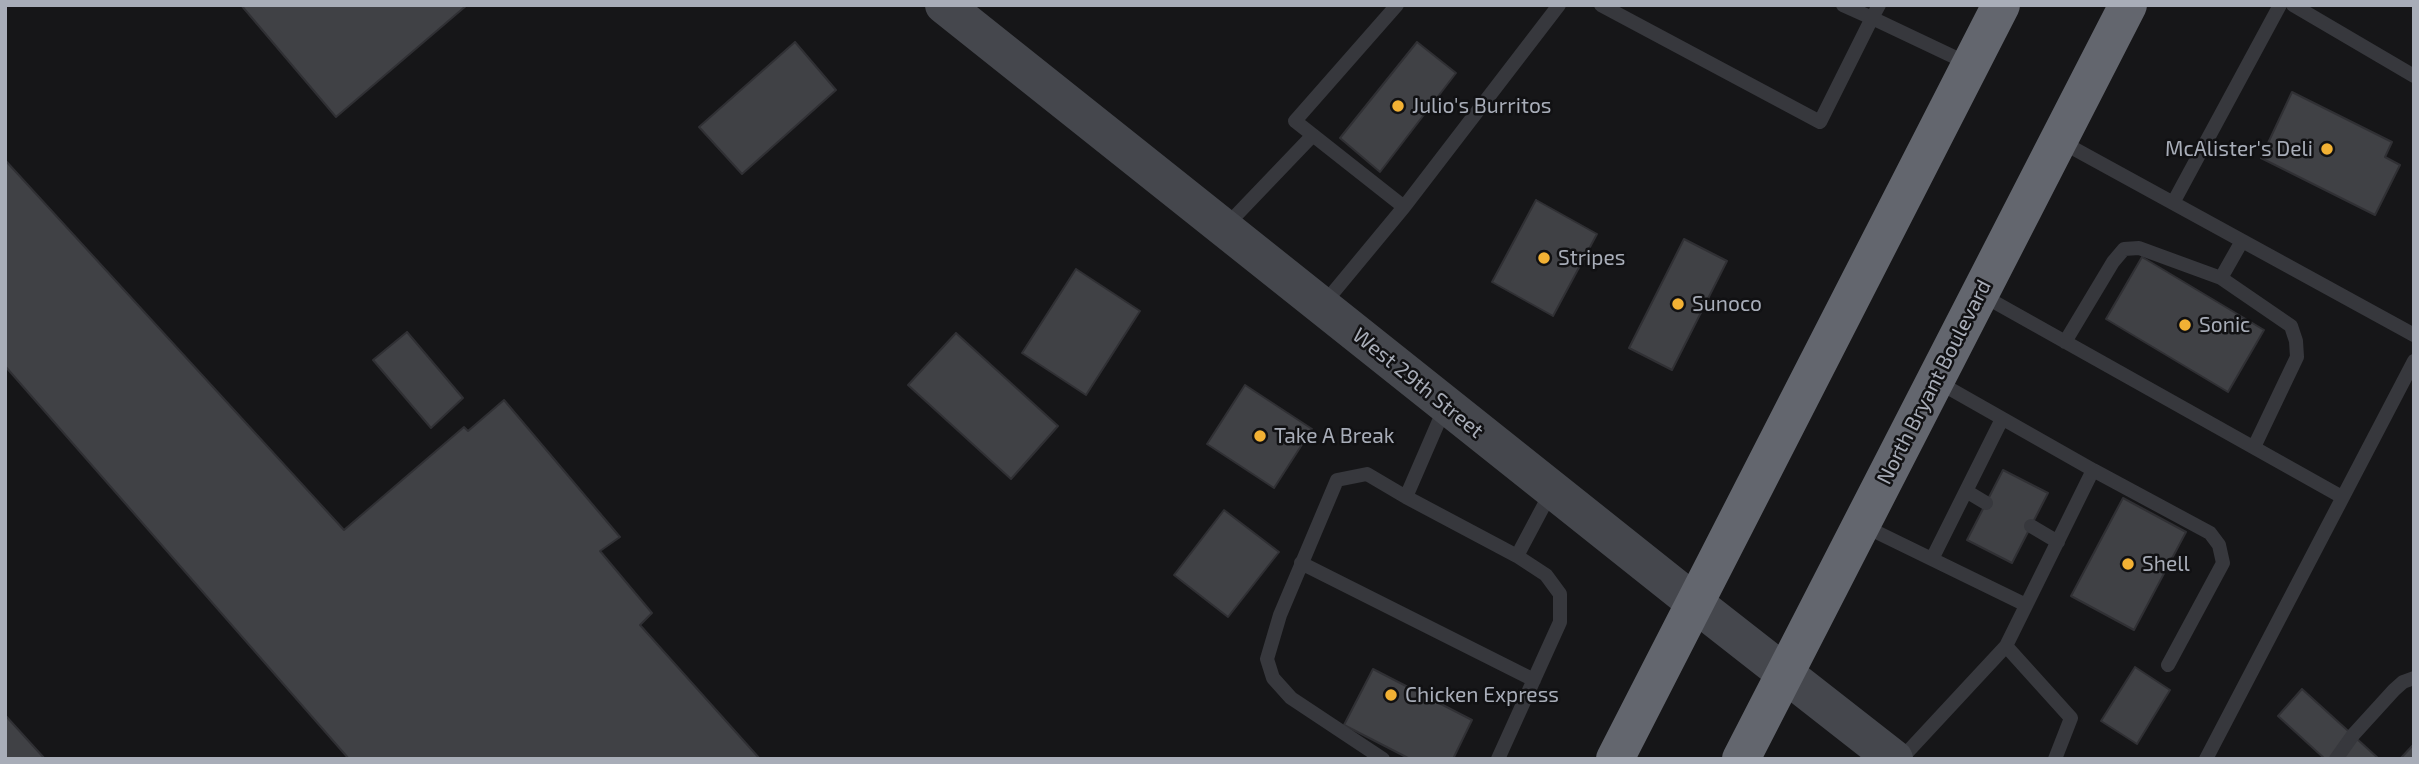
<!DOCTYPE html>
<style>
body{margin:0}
#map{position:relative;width:2419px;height:764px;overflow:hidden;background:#161618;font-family:"Exo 2",sans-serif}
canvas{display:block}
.frame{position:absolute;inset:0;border:7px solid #a8adb8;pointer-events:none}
</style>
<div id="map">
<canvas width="2419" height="764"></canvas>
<div class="frame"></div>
</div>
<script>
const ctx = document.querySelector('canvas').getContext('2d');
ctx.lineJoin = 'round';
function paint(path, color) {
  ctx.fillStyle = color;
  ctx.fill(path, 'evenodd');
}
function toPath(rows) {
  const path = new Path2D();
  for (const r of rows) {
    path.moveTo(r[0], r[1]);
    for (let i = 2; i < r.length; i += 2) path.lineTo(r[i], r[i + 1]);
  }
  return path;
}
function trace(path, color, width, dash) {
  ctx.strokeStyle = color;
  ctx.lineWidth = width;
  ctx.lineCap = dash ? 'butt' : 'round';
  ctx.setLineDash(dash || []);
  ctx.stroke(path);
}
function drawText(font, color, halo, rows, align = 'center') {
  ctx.font = font + ' "Exo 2",sans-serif';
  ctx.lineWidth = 5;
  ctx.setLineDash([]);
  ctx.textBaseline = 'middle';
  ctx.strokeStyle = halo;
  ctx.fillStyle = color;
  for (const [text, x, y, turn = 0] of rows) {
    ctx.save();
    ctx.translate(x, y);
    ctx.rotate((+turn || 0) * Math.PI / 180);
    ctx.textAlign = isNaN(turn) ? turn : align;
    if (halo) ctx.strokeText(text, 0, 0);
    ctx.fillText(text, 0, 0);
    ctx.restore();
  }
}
const building = toPath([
 [241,5,467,5,336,117,241,5],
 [795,42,836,90,742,174,699,127,795,42],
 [1417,42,1456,73,1380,172,1340,138,1417,42],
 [2292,92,2392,142,2385,157,2400,165,2375,215,2261,158,2292,92],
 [5,160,344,530,464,427,468,431,504,400,620,537,600,551,652,613,640,625,760,759,349,759,5,366,5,160],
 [1536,200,1597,234,1553,316,1492,282,1536,200],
 [1684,239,1727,261,1672,370,1629,348,1684,239],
 [2142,257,2264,330,2228,392,2106,319,2142,257],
 [1076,269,1140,311,1086,395,1022,353,1076,269],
 [407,332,463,398,431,428,373,360,407,332],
 [956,333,1058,426,1011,479,908,385,956,333],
 [1245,385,1312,429,1274,488,1207,444,1245,385],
 [2003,470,2048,493,2012,563,1967,540,2003,470],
 [2123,498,2186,532,2134,630,2071,596,2123,498],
 [1224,510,1279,552,1228,617,1174,575,1224,510],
 [2135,667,2170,690,2137,744,2101,721,2135,667],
 [1373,669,1472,720,1453,759,1410,759,1344,725,1373,669],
 [2302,689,2379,759,2325,759,2278,716,2302,689],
 [5,715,45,759,5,759,5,715],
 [2414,744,2414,759,2400,759,2414,744]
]);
paint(building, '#404145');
trace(building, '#303034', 2);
trace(toPath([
 [1397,5,1295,121,1404,207,1559,5],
 [1601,5,1820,122,1872,18,1969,64],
 [1843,5,1872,18,1879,5],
 [2293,5,2414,76],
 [2060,141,2414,335],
 [2173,203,2280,5],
 [1224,228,1313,135],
 [2221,278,2242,241],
 [1980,294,2342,497],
 [1322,306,1404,207],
 [2065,342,2113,262,2124,249,2139,248,2221,278,2291,326,2296,341,2297,357,2254,447],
 [1938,382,2093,470,2006,646,2071,718,2055,759],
 [2093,470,2210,533,2219,545,2223,563,2168,665],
 [1966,491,1986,503],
 [1406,497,1517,556,1551,492],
 [1864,526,2026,605],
 [2031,526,2058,542],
 [1932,559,2002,419],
 [1301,563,1534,680],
 [1383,759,1291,698,1273,678,1267,659,1280,615,1337,480,1367,474,1406,497,1445,407],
 [1498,759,1560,622,1560,594,1546,575,1517,556],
 [1901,759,2006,646],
 [2206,759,2414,361],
 [2336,759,2353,735,2394,690,2403,682,2414,678]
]), '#37383d', 14);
trace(toPath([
 [944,5,1696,604,1894,759]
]), '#45474d', 38);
trace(toPath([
 [1615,759,2001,5],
 [1741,759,2128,5]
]), '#63666e', 38);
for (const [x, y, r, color] of [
 [1398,106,7,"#f2b134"],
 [2327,149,7,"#f2b134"],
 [1544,258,7,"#f2b134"],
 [1678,304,7,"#f2b134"],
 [2185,325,7,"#f2b134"],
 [1260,436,7,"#f2b134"],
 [2128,564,7,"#f2b134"],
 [1391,695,7,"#f2b134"]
]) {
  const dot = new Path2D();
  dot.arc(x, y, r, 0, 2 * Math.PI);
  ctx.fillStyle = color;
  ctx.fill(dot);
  trace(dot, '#111113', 2.5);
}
drawText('21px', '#a8adb8', '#111113', [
 ["Julio's Burritos",1412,106],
 ["McAlister's Deli",2313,149,"right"],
 ["Stripes",1558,258],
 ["Sunoco",1692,304],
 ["Sonic",2199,325],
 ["Take A Break",1274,436],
 ["Shell",2142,564],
 ["Chicken Express",1405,695]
], 'left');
drawText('21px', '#a8adb8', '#111113', [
 ["North Bryant Boulevard",1934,382,-63],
 ["West 29th Street",1418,383,39]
]);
</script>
